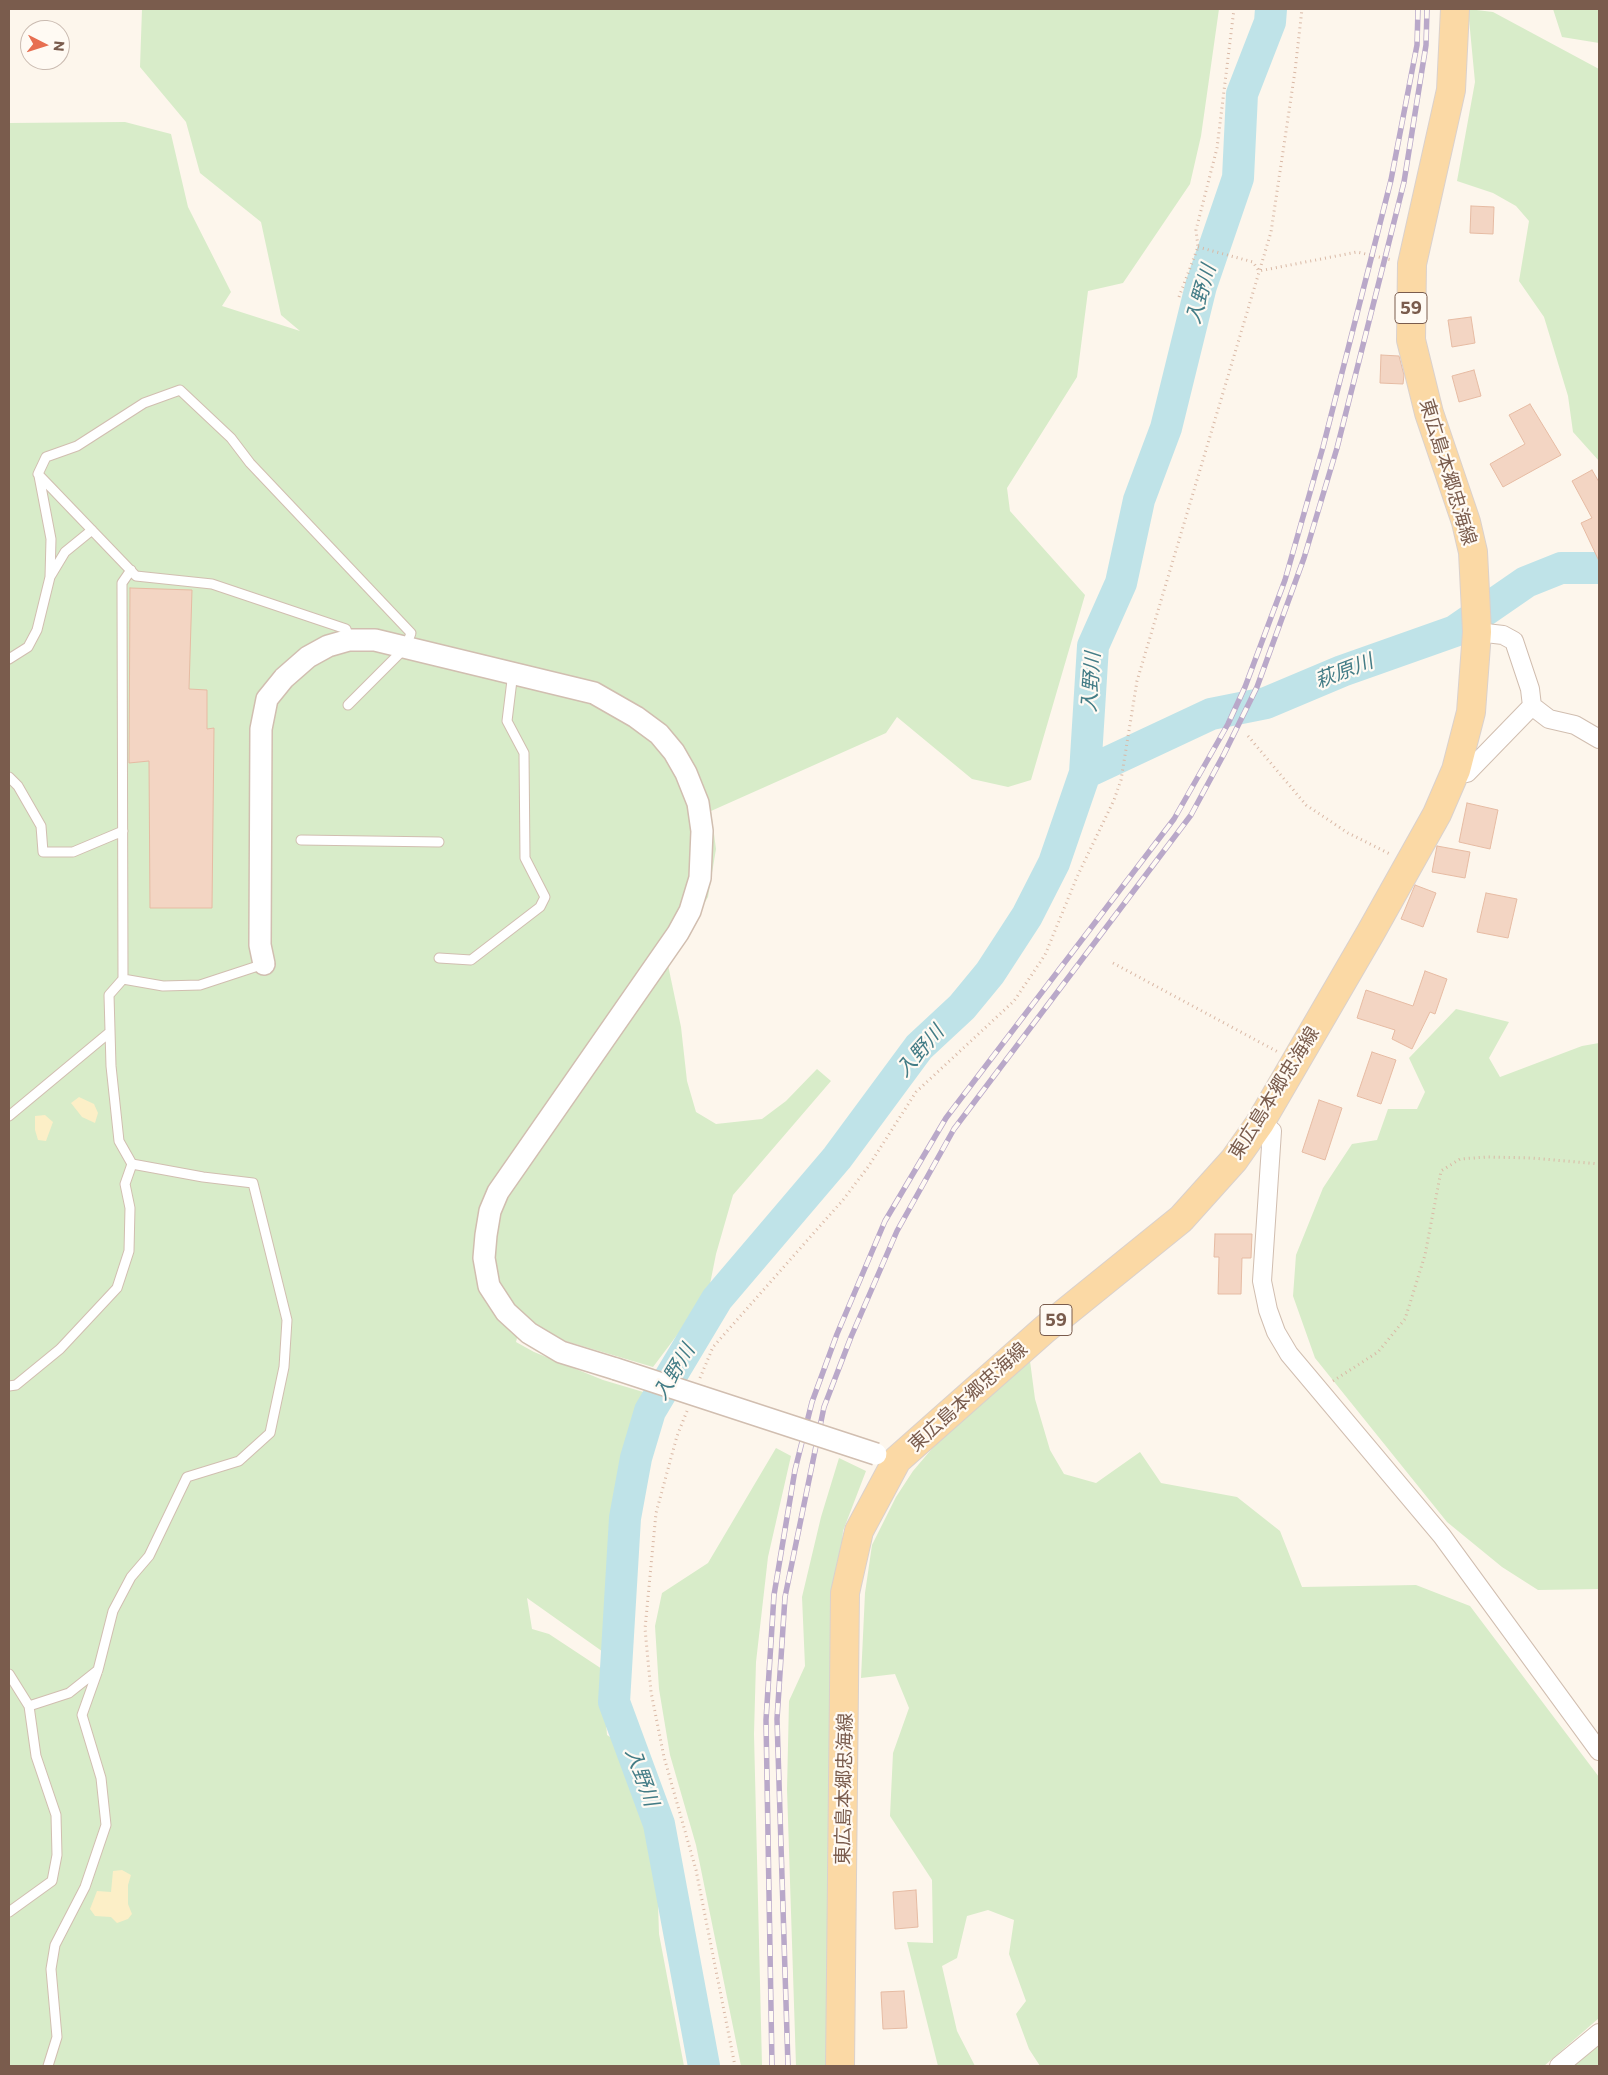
<!DOCTYPE html>
<meta charset="utf-8">
<style>
body{margin:0}
#map{position:relative;width:1608px;height:2075px;overflow:hidden;background:#fdf6ec;font-family:Commissioner,sans-serif}
canvas{display:block}
.frame{position:absolute;inset:0;border:10px solid #7a5c4d;pointer-events:none}
.north{position:absolute;left:20px;top:20px;width:50px;height:50px;box-sizing:border-box;background:#fffaf3;border:1px solid #cabbb1;border-radius:50%;rotate:95deg;font-size:14px;font-weight:700;line-height:20px;text-align:center;color:#7a5c4d}
.north::after{content:'';display:block;margin:auto;width:18px;height:22px;background:#e76f51;clip-path:polygon(50% 0,100% 100%,50% 72%,0 100%)}
</style>
<div id="map">
<canvas width="1608" height="2075"></canvas>
<div class="frame"></div>
<div class="north">N</div>
</div>
<script>
const ctx = document.querySelector('canvas').getContext('2d');
ctx.lineJoin = 'round';
function paint(path, color) {
  ctx.fillStyle = color;
  ctx.fill(path, 'evenodd');
}
function toPath(rows) {
  const path = new Path2D();
  for (const r of rows) {
    path.moveTo(r[0], r[1]);
    for (let i = 2; i < r.length; i += 2) path.lineTo(r[i], r[i + 1]);
  }
  return path;
}
function trace(path, color, width, dash) {
  ctx.strokeStyle = color;
  ctx.lineWidth = width;
  ctx.lineCap = dash ? 'butt' : 'round';
  ctx.setLineDash(dash || []);
  ctx.stroke(path);
}
function drawText(font, color, halo, rows, align = 'center') {
  ctx.font = font + ' Commissioner,"Noto Sans JP",sans-serif';
  ctx.lineWidth = 4.5;
  ctx.setLineDash([]);
  ctx.textBaseline = 'middle';
  ctx.strokeStyle = halo;
  ctx.fillStyle = color;
  for (const [text, x, y, turn = 0] of rows) {
    ctx.save();
    ctx.translate(x, y);
    ctx.rotate((+turn || 0) * Math.PI / 180);
    ctx.textAlign = isNaN(turn) ? turn : align;
    if (halo) ctx.strokeText(text, 0, 0);
    ctx.fillText(text, 0, 0);
    ctx.restore();
  }
}
paint(toPath([
 [142,9,1219,9,1201,136,1190,184,1123,283,1088,291,1077,377,1007,488,1010,511,1085,595,1031,780,1008,787,972,779,897,717,886,733,711,811,716,849,708,897,668,965,681,1027,687,1081,696,1112,716,1124,762,1119,786,1101,817,1069,831,1081,733,1195,716,1254,708,1294,653,1367,545,1335,522,1318,516,1342,534,1352,603,1380,650,1394,618,1482,608,1586,606,1654,527,1598,532,1629,549,1634,602,1669,607,1735,627,1748,644,1784,656,1841,659,1934,684,2066,9,2066,9,123,125,122,171,134,188,207,231,292,222,306,300,331,281,315,261,222,200,173,186,122,140,67],
 [1468,9,1493,12,1599,69,1599,461,1573,432,1568,396,1544,317,1519,281,1529,221,1516,206,1493,193,1457,181,1475,82],
 [1553,9,1599,9,1599,43,1562,37],
 [1456,1009,1509,1022,1489,1058,1500,1077,1582,1046,1599,1043,1599,1589,1538,1590,1502,1567,1447,1522,1315,1358,1293,1296,1296,1255,1323,1188,1352,1144,1377,1140,1388,1109,1417,1109,1425,1092,1409,1058],
 [1030,1361,1035,1399,1050,1450,1064,1474,1096,1483,1140,1452,1161,1483,1237,1497,1280,1531,1302,1587,1416,1585,1470,1606,1599,1777,1599,2018,1544,2066,1040,2066,1029,2049,1016,2014,1026,2001,1009,1954,1014,1920,988,1910,967,1916,957,1958,942,1966,957,2031,975,2066,938,2066,907,1942,933,1943,932,1880,890,1816,893,1753,909,1708,895,1674,861,1678,865,1593,872,1545,896,1497,913,1471,947,1431],
 [776,1448,791,1456,768,1557,756,1662,754,1734,762,2066,741,2066,696,1845,670,1755,659,1689,655,1626,662,1593,708,1563],
 [839,1458,866,1471,843,1531,832,1668,832,2066,796,2066,787,1789,789,1701,805,1666,802,1597,821,1517],
 [1599,2045,1599,2066,1573,2066]
]), '#d8ecc9');
paint(toPath([
 [79,1097,94,1104,98,1113,95,1123,82,1117,71,1103],
 [45,1115,53,1122,46,1141,38,1140,35,1130,35,1116],
 [122,1870,131,1875,128,1885,128,1904,132,1914,128,1919,117,1923,111,1917,95,1916,90,1909,97,1891,111,1892,113,1871]
]), '#fcefc7');
trace(toPath([
 [1085,773,1211,714,1266,703,1342,671,1455,631,1526,582,1561,568,1599,568],
 [704,2066,659,1824,614,1702,625,1518,636,1458,650,1411,717,1299,837,1158,919,1047,962,1007,990,973,1027,916,1054,863,1085,773,1093,646,1121,583,1139,500,1166,428,1201,286,1238,178,1242,94,1270,22,1271,9]
]), '#bfe3e8', 32);
const building = toPath([
 [1471,206,1494,207,1493,234,1470,233,1471,206],
 [1471,317,1475,343,1452,347,1448,320,1471,317],
 [1381,355,1399,356,1404,375,1403,384,1380,383,1381,355],
 [1474,370,1481,396,1459,402,1452,376,1474,370],
 [1530,404,1561,455,1503,487,1490,464,1525,444,1509,415,1530,404],
 [1592,470,1599,482,1599,561,1581,523,1592,518,1572,481,1592,470],
 [130,588,192,590,189,689,207,690,207,729,214,728,212,908,150,908,149,761,129,763,130,588],
 [1467,803,1498,810,1490,849,1459,842,1467,803],
 [1437,846,1470,852,1465,878,1432,872,1437,846],
 [1415,885,1436,893,1423,927,1401,919,1415,885],
 [1486,893,1517,899,1508,938,1477,932,1486,893],
 [1425,971,1447,979,1435,1014,1430,1012,1412,1049,1392,1039,1395,1030,1357,1018,1366,990,1413,1006,1425,971],
 [1372,1052,1396,1060,1381,1104,1357,1096,1372,1052],
 [1319,1100,1342,1108,1325,1160,1302,1152,1319,1100],
 [1215,1234,1252,1234,1251,1258,1242,1258,1241,1294,1218,1294,1219,1257,1214,1257,1215,1234],
 [916,1890,918,1927,895,1929,893,1892,916,1890],
 [904,1991,907,2028,883,2029,881,1992,904,1991]
]);
paint(building, '#f3d5c3');
trace(building, '#e6bba3', 1);
const service = toPath([
 [39,476,51,539,50,577],
 [131,570,122,583,123,979,163,986,200,985,264,964],
 [9,659,28,647,37,630,50,577,65,552,92,530],
 [348,705,406,647,411,633,250,463,231,438,180,390,144,403,77,446,46,457,38,474,136,576,212,584,346,629,349,640],
 [9,777,18,786,41,826,43,852,73,852,123,831],
 [301,840,439,842],
 [439,958,471,960,540,907,545,897,525,858,524,753,507,721,513,672],
 [9,1116,110,1032],
 [9,1386,16,1385,60,1349,117,1288,129,1251,130,1208,125,1184,132,1164],
 [9,1674,29,1706],
 [9,1912,52,1881,57,1855,56,1815,36,1756,29,1706,69,1693,98,1670],
 [48,2066,57,2037,51,1969,55,1945,85,1887,106,1825,101,1778,82,1715,98,1670,113,1611,131,1577,149,1556,187,1477,239,1461,270,1433,284,1367,287,1320,253,1183,203,1177,132,1164,119,1141,111,1066,109,995,123,979]
]);
const minor = toPath([
 [1477,632,1503,635,1514,641,1530,689,1532,706,1549,719,1575,725,1599,739],
 [1456,770,1467,773,1532,706],
 [1260,1123,1272,1131,1262,1281,1268,1310,1276,1332,1289,1354,1442,1536,1599,1751],
 [1559,2066,1599,2033]
]);
const tertiary = toPath([
 [264,964,260,945,261,729,267,699,284,678,308,657,328,646,349,640,375,640,594,693,636,717,659,734,674,752,686,773,698,803,702,831,700,878,690,911,678,933,498,1192,490,1211,486,1235,484,1258,489,1286,506,1312,529,1333,561,1352,616,1369]
]);
const primary = toPath([
 [840,2066,845,1593,859,1531,897,1460,1045,1329,1181,1219,1234,1160,1260,1123,1371,932,1437,814,1456,770,1471,712,1477,632,1473,552,1466,522,1429,413,1411,340,1412,264,1451,90,1455,9]
]);
trace(service, '#d1beb0', 11);
trace(minor, '#d1beb0', 20);
trace(tertiary, '#d1beb0', 24);
trace(primary, '#dad1cd', 30);
trace(toPath([
 [1198,247,1253,262,1259,271,1357,252,1392,260],
 [1179,297,1198,247,1196,230,1217,148,1234,9],
 [1248,736,1306,805,1348,833,1390,854],
 [1113,963,1278,1052],
 [700,1378,713,1347,843,1200,868,1167,916,1092,1014,1001,1045,955,1077,877,1114,800,1121,780,1137,681,1271,232,1295,71,1302,9],
 [1333,1381,1378,1352,1405,1319,1425,1255,1441,1171,1460,1159,1487,1157,1532,1158,1599,1164],
 [687,1411,677,1436,656,1513,645,1629,651,1692,664,1757,696,1870,735,2066]
]), '#d9b8a5', 3, [1, 4]);
trace(service, '#fff', 9);
trace(minor, '#fff', 18);
trace(tertiary, '#fff', 21);
trace(primary, '#fbd9a5', 28);
const rail = toPath([
 [772,2066,766,1720,774,1595,795,1470,812,1402,837,1334,885,1221,946,1118,1174,819,1228,724,1245,687,1285,580,1323,447,1372,255,1391,180,1417,45,1418,9],
 [788,2066,777,1719,785,1597,824,1407,851,1337,897,1231,954,1129,1191,815,1224,754,1257,687,1304,558,1337,448,1385,258,1404,182,1426,45,1427,9]
]);
trace(rail, '#b9a8c9', 5.5);
trace(rail, '#fffaf3', 4, [11]);
const tertiaryBridge = toPath([
 [616,1369,876,1454]
]);
trace(tertiaryBridge, '#d1beb0', 24, []);
trace(tertiaryBridge, '#fff', 21);
for (const [x, y, w] of [
 [1411,308,32],
 [1056,1320,32]
]) {
  const box = new Path2D();
  box.roundRect(x - w / 2, y - 15.5, w, 31, 4);
  ctx.fillStyle = '#fffaf3';
  ctx.fill(box);
  trace(box, '#7a5c4d', 1);
}
drawText('bold 18px', '#7a5c4d', null, [
 ["59",1411,308],
 ["59",1056,1320]
]);
drawText('19px', '#7a5c4d', '#fffaf3', [
 ["東広島本郷忠海線",1448,472,73],
 ["東広島本郷忠海線",1274,1093,-58],
 ["東広島本郷忠海線",968,1397,-42],
 ["東広島本郷忠海線",844,1789,-89]
]);
drawText('italic 20px', '#437c86', '#fffaf3', [
 ["入野川",1201,294,-74],
 ["萩原川",1344,671,-21],
 ["入野川",1091,682,-86],
 ["入野川",920,1051,-49],
 ["入野川",674,1372,-59],
 ["入野川",642,1777,70]
]);
</script>
